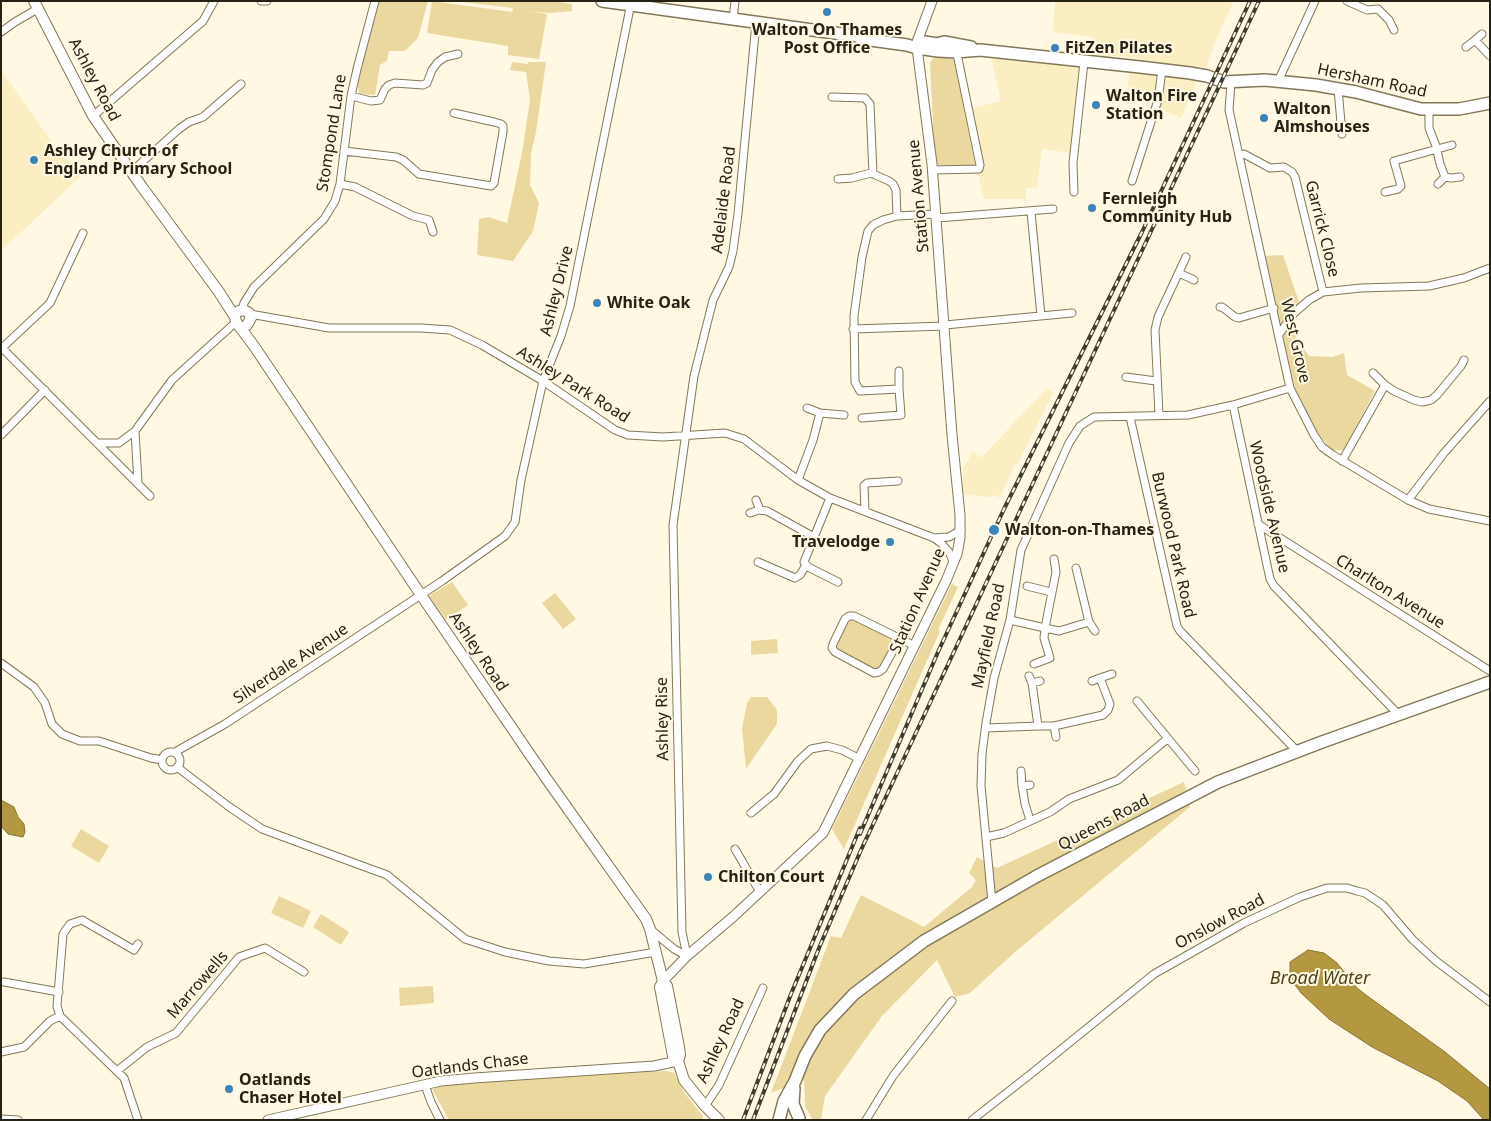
<!DOCTYPE html>
<style>
body{margin:0}
#map{position:relative;width:1491px;height:1121px;overflow:hidden;background:#fff8e2;font-family:"Noto Sans",sans-serif}
canvas{display:block}
.frame{position:absolute;inset:0;border:2px solid #262215;pointer-events:none}
</style>
<div id="map">
<canvas width="1491" height="1121"></canvas>
<div class="frame"></div>
</div>
<script>
const ctx = document.querySelector('canvas').getContext('2d');
ctx.lineJoin = 'round';
function paint(path, color) {
  ctx.fillStyle = color;
  ctx.fill(path, 'evenodd');
}
function toPath(rows) {
  const path = new Path2D();
  for (const r of rows) {
    if (r.length === 3) {
      path.moveTo(r[0] + r[2], r[1]);
      path.arc(r[0], r[1], r[2], 0, 2 * Math.PI);
      continue;
    }
    path.moveTo(r[0], r[1]);
    for (let i = 2; i < r.length; i += 2) path.lineTo(r[i], r[i + 1]);
  }
  return path;
}
function trace(path, color, width, dash) {
  ctx.strokeStyle = color;
  ctx.lineWidth = width;
  ctx.lineCap = dash ? 'butt' : 'round';
  ctx.setLineDash(dash || []);
  ctx.stroke(path);
}
function drawText(font, color, halo, rows, align = 'center') {
  ctx.font = font + ' "Noto Sans",sans-serif';
  ctx.lineWidth = 4;
  ctx.setLineDash([]);
  ctx.textBaseline = 'middle';
  ctx.strokeStyle = halo;
  ctx.fillStyle = color;
  for (const [text, x, y, turn = 0] of rows) {
    ctx.save();
    ctx.translate(x, y);
    ctx.rotate((+turn || 0) * Math.PI / 180);
    ctx.textAlign = isNaN(turn) ? turn : align;
    if (halo) ctx.strokeText(text, 0, 0);
    ctx.fillText(text, 0, 0);
    ctx.restore();
  }
}
paint(toPath([
 [1055,1,1234,1,1215,42,1206,68,1144,60,1138,58,1111,56,1091,57,1092,37,1053,32],
 [991,57,1079,67,1070,153,1042,149,1037,187,1026,188,1026,199,984,199,978,173,972,108,1001,101],
 [1,70,54,145,81,176,1,251],
 [1129,73,1198,79,1181,118,1159,109,1155,97,1127,92],
 [1047,388,1053,393,1017,465,1015,464,1000,498,995,495,988,497,962,494,963,468,973,451,981,458]
]), '#fceec3');
paint(toPath([
 [375,1,428,1,418,38,405,51,389,51,387,61,380,65,375,95,359,94,357,69],
 [432,1,512,12,513,8,454,1,552,1,572,4,572,11,550,13,529,11,547,14,539,59,508,55,508,46,427,33],
 [933,58,949,58,954,60,975,165,935,165,930,63],
 [512,62,528,64,528,62,546,62,536,132,531,154,530,185,539,203,533,231,513,261,477,255,479,219,488,217,507,223,522,153,530,100,526,72,510,70],
 [1283,255,1299,302,1293,327,1297,339,1309,356,1333,357,1344,353,1347,375,1375,391,1344,450,1332,450,1314,429,1295,388,1263,256],
 [452,582,468,605,446,620,429,596],
 [952,584,958,587,938,630,940,631,844,849,832,829],
 [555,593,576,619,563,629,542,603],
 [850,618,893,639,894,643,882,668,877,671,834,649,847,620],
 [777,639,778,653,751,655,751,641],
 [751,697,767,697,777,710,777,724,746,769,742,728,747,703],
 [1184,782,1190,807,1015,952,970,993,955,997,937,960,882,1016,825,1096,821,1120,813,1120,805,1106,804,1080,771,1093,831,936,841,938,861,895,924,927,972,887,976,880,969,873,977,857,997,868],
 [81,829,109,846,99,863,71,846],
 [279,896,311,911,303,928,271,913],
 [321,914,349,932,341,945,313,927],
 [433,986,434,1003,400,1006,399,988],
 [667,1071,674,1073,686,1095,703,1116,702,1120,449,1120,433,1091,434,1087,497,1078]
]), '#ebd89f');
const water = toPath([
 [1,800,14,807,18,817,24,824,25,832,23,837,8,834,1,826,1,800],
 [1308,950,1324,953,1337,963,1357,988,1366,995,1445,1052,1490,1089,1490,1120,1484,1120,1467,1101,1438,1081,1372,1047,1329,1019,1301,993,1290,978,1290,962,1308,950]
]);
paint(water, '#b39840');
trace(water, '#897533', 1);
const minor = toPath([
 [261,1,267,1],
 [1347,1,1367,10,1378,9,1389,20,1394,30],
 [733,19,735,1],
 [1,32,15,22,39,8],
 [1475,40,1482,34],
 [1466,47,1475,40,1490,56],
 [1280,81,1280,77,1315,1],
 [1231,83,1229,110,1290,388,1314,435,1322,447,1333,455,1408,500,1429,509,1490,521],
 [1338,89,1342,134],
 [351,96,371,101,380,100,385,89,389,85,395,83,423,85,427,83,432,70,438,62,445,57,458,54],
 [832,97,865,98,870,104,873,174],
 [1429,110,1429,128,1436,146,1440,164,1445,177,1438,184],
 [93,116,203,21,214,1],
 [344,151,396,157,403,160,419,174,491,186,494,183,503,132,503,126,501,124,494,122,454,113],
 [1239,155,1244,154,1270,168,1284,167,1292,172,1295,177,1323,292],
 [932,170,979,169,980,165,956,49],
 [131,172,179,129,189,122,203,117,241,84],
 [1445,177,1451,178,1460,177],
 [838,179,852,178,871,173,889,181,893,184,896,190,897,216],
 [1132,181,1158,100,1162,70],
 [340,184,355,187,413,216,429,220,433,232],
 [1074,192,1073,163,1084,62],
 [1385,192,1398,189,1401,186,1394,161,1452,145],
 [1031,212,1041,316],
 [937,218,1053,209],
 [1179,273,1194,280],
 [1220,307,1222,307,1235,317,1239,318,1274,308],
 [242,310,244,303,254,287,324,219,335,201,340,184,351,96,357,69,375,1],
 [250,314,329,328,421,328,450,330,482,345,543,381,615,430,628,435,663,437,725,433,744,439,798,480,830,498,934,538,941,543,949,552,954,563],
 [945,325,1072,313],
 [853,329,945,326],
 [1280,333,1294,313,1309,300,1323,292,1361,288,1429,286,1464,278,1490,268],
 [1,347,150,496],
 [2,348,50,303,83,233],
 [1373,373,1385,385,1394,391,1414,400,1422,402,1431,400,1437,395,1461,366,1464,360],
 [1126,377,1156,381],
 [899,389,899,371],
 [1233,405,1270,579,1274,586,1398,714],
 [807,408,820,413,844,415],
 [1159,415,1155,330,1158,317,1186,257],
 [1130,417,1177,626,1180,631,1298,752],
 [862,418,901,415,899,389,860,391,855,382,854,316,862,257,868,231,873,225,883,220,897,216,936,214],
 [1,435,45,390],
 [97,443,119,443,135,431],
 [1342,461,1385,385],
 [798,480,813,440,820,413],
 [138,483,135,431,172,380,236,322],
 [830,498,804,562,808,567,838,582],
 [756,500,760,510],
 [1408,500,1444,453,1490,401],
 [865,510,864,486,867,483,898,481],
 [750,513,759,510,767,511,814,537],
 [1258,524,1490,671],
 [934,538,949,537,961,530],
 [1054,559,1056,572,1045,628,1059,631,1089,622],
 [758,562,795,578,800,575,806,565],
 [1076,568,1089,622,1095,631],
 [1027,586,1051,592],
 [1010,620,1045,628,1044,638,1050,658,1034,664],
 [900,638,883,669,879,672,874,673,835,652,832,648,833,644,845,619,849,616,854,616,915,646],
 [1,663,34,687,45,703,52,724,62,734,80,741,99,741,151,758,162,760],
 [1029,676,1032,683,1040,681],
 [1100,678,1112,674],
 [1137,701,1195,771],
 [1038,726,1054,726,1103,715,1108,710,1110,704,1100,678,1092,681],
 [1054,726,1056,737],
 [986,728,1038,726,1032,683],
 [175,752,225,724,442,581,505,536,515,522,521,480,543,381,561,336,570,306,631,3],
 [171,761,9],
 [177,767,228,806,262,829,387,875,465,939,505,952,549,961,584,964,656,952],
 [1021,771,1022,786,1030,785],
 [1022,786,1025,804,1030,820],
 [751,813,774,794,798,761,811,749,827,746,842,750,860,759],
 [986,837,1004,833,1050,812,1069,799,1118,780,1167,739],
 [735,849,760,892],
 [992,902,981,786,982,754,986,723,994,678,1010,620,1021,550,1069,443,1080,426,1094,417,1188,415,1233,405,1290,388],
 [650,929,674,949,687,956],
 [687,956,682,932,673,525,694,376,713,300,729,267,733,251,738,214,756,23],
 [4,982,59,992],
 [1,1052,24,1047,50,1021,60,1016],
 [117,1071,147,1047,176,1033,239,957,265,948,304,972],
 [425,1085,431,1102,440,1120],
 [705,1106,719,1085,763,988],
 [1,1119,18,1120],
 [138,1120,124,1078,60,1016,57,1006,63,934,70,924,82,920,134,950,138,944],
 [866,1120,893,1076,952,1001],
 [972,1120,1032,1073,1154,974,1244,923,1300,897,1327,888,1347,888,1357,891,1365,893,1383,905,1413,940,1436,961,1490,1002]
]);
const tertiary = toPath([
 [917,42,932,1],
 [663,981,687,956,734,916,823,833,946,581,957,554,960,538,960,515,952,435,932,164,917,48],
 [268,1120,441,1081,474,1078,654,1066,678,1061]
]);
const secondary = toPath([
 [34,1,93,116,142,187,219,292,235,317,236,322,254,346,421,595,546,778,646,919,650,929,663,981,667,986,679,1047,680,1055,678,1061],
 [239,311,244,310,249,313,251,318,247,325],
 [663,981,660,987,673,1056,678,1061,684,1080,705,1106,719,1120]
]);
const primary = toPath([
 [602,1,849,35,863,34],
 [855,35,863,39,907,45,917,48,938,51,956,52,980,50,1140,67,1190,73,1207,76,1224,82,1265,80,1316,85,1356,92,1421,109,1459,109,1490,103],
 [925,42,937,44,944,42,971,47],
 [794,1088,793,1104,799,1118],
 [779,1120,784,1101,795,1081,805,1056,820,1030,854,994,924,941,1037,876,1218,782,1322,742,1490,682]
]);
trace(minor, '#827858', 9);
trace(tertiary, '#827858', 11);
trace(secondary, '#827858', 12);
trace(primary, '#827858', 14);
trace(minor, '#fff', 7);
trace(tertiary, '#fff', 9);
trace(secondary, '#fff', 10);
trace(primary, '#fff', 11);
const rail = toPath([
 [860,834,938,652,1004,509,1142,232,1250,1],
 [743,1120,791,994,860,828],
 [753,1120,819,948,861,850,1259,1]
]);
trace(rail, '#403c2e', 4);
trace(rail, '#fff8e2', 2, [5.5]);
for (const [x, y, r, color] of [
 [827,12,5,"#3a85b9"],
 [1055,48,5,"#3a85b9"],
 [1096,105,5,"#3a85b9"],
 [1264,118,5,"#3a85b9"],
 [34,160,5,"#3a85b9"],
 [1092,208,5,"#3a85b9"],
 [597,303,5,"#3a85b9"],
 [994,530,6,"#3a85b9"],
 [890,542,5,"#3a85b9"],
 [708,877,5,"#3a85b9"],
 [229,1089,5,"#3a85b9"]
]) {
  const dot = new Path2D();
  dot.arc(x, y, r, 0, 2 * Math.PI);
  ctx.fillStyle = color;
  ctx.fill(dot);
  trace(dot, '#fff8e2', 2);
}
drawText('bold 16px', '#262215', '#fff8e2', [
 ["Walton On Thames",827,30,"center"],
 ["Post Office",827,48,"center"],
 ["FitZen Pilates",1065,48],
 ["Walton Fire",1106,96],
 ["Station",1106,114],
 ["Walton",1274,109],
 ["Almshouses",1274,127],
 ["Ashley Church of",44,151],
 ["England Primary School",44,169],
 ["Fernleigh",1102,199],
 ["Community Hub",1102,217],
 ["White Oak",607,303],
 ["Walton-on-Thames",1005,530],
 ["Travelodge",880,542,"right"],
 ["Chilton Court",718,877],
 ["Oatlands",239,1080],
 ["Chaser Hotel",239,1098]
], 'left');
drawText('16px', '#262215', '#fff8e2', [
 ["Ashley Road",94,80,62],
 ["Hersham Road",1372,81,12],
 ["Stompond Lane",332,133,-81],
 ["Station Avenue",919,196,-95],
 ["Adelaide Road",724,200,-83],
 ["Garrick Close",1322,229,76],
 ["Ashley Drive",557,291,-76],
 ["West Grove",1295,341,77],
 ["Ashley Park Road",573,385,32],
 ["Woodside Avenue",1269,507,77],
 ["Burwood Park Road",1173,545,77],
 ["Charlton Avenue",1390,592,32],
 ["Station Avenue",918,601,-66],
 ["Mayfield Road",989,636,-78],
 ["Ashley Road",478,652,56],
 ["Silverdale Avenue",291,664,-33],
 ["Ashley Rise",663,719,-91],
 ["Queens Road",1104,823,-28],
 ["Onslow Road",1220,922,-28],
 ["Marrowells",198,985,-49],
 ["Ashley Road",721,1041,-65],
 ["Oatlands Chase",470,1066,-7]
]);
drawText('italic 18px', '#4f431e', '#fff8e2', [
 ["Broad Water",1320,979]
]);
</script>
